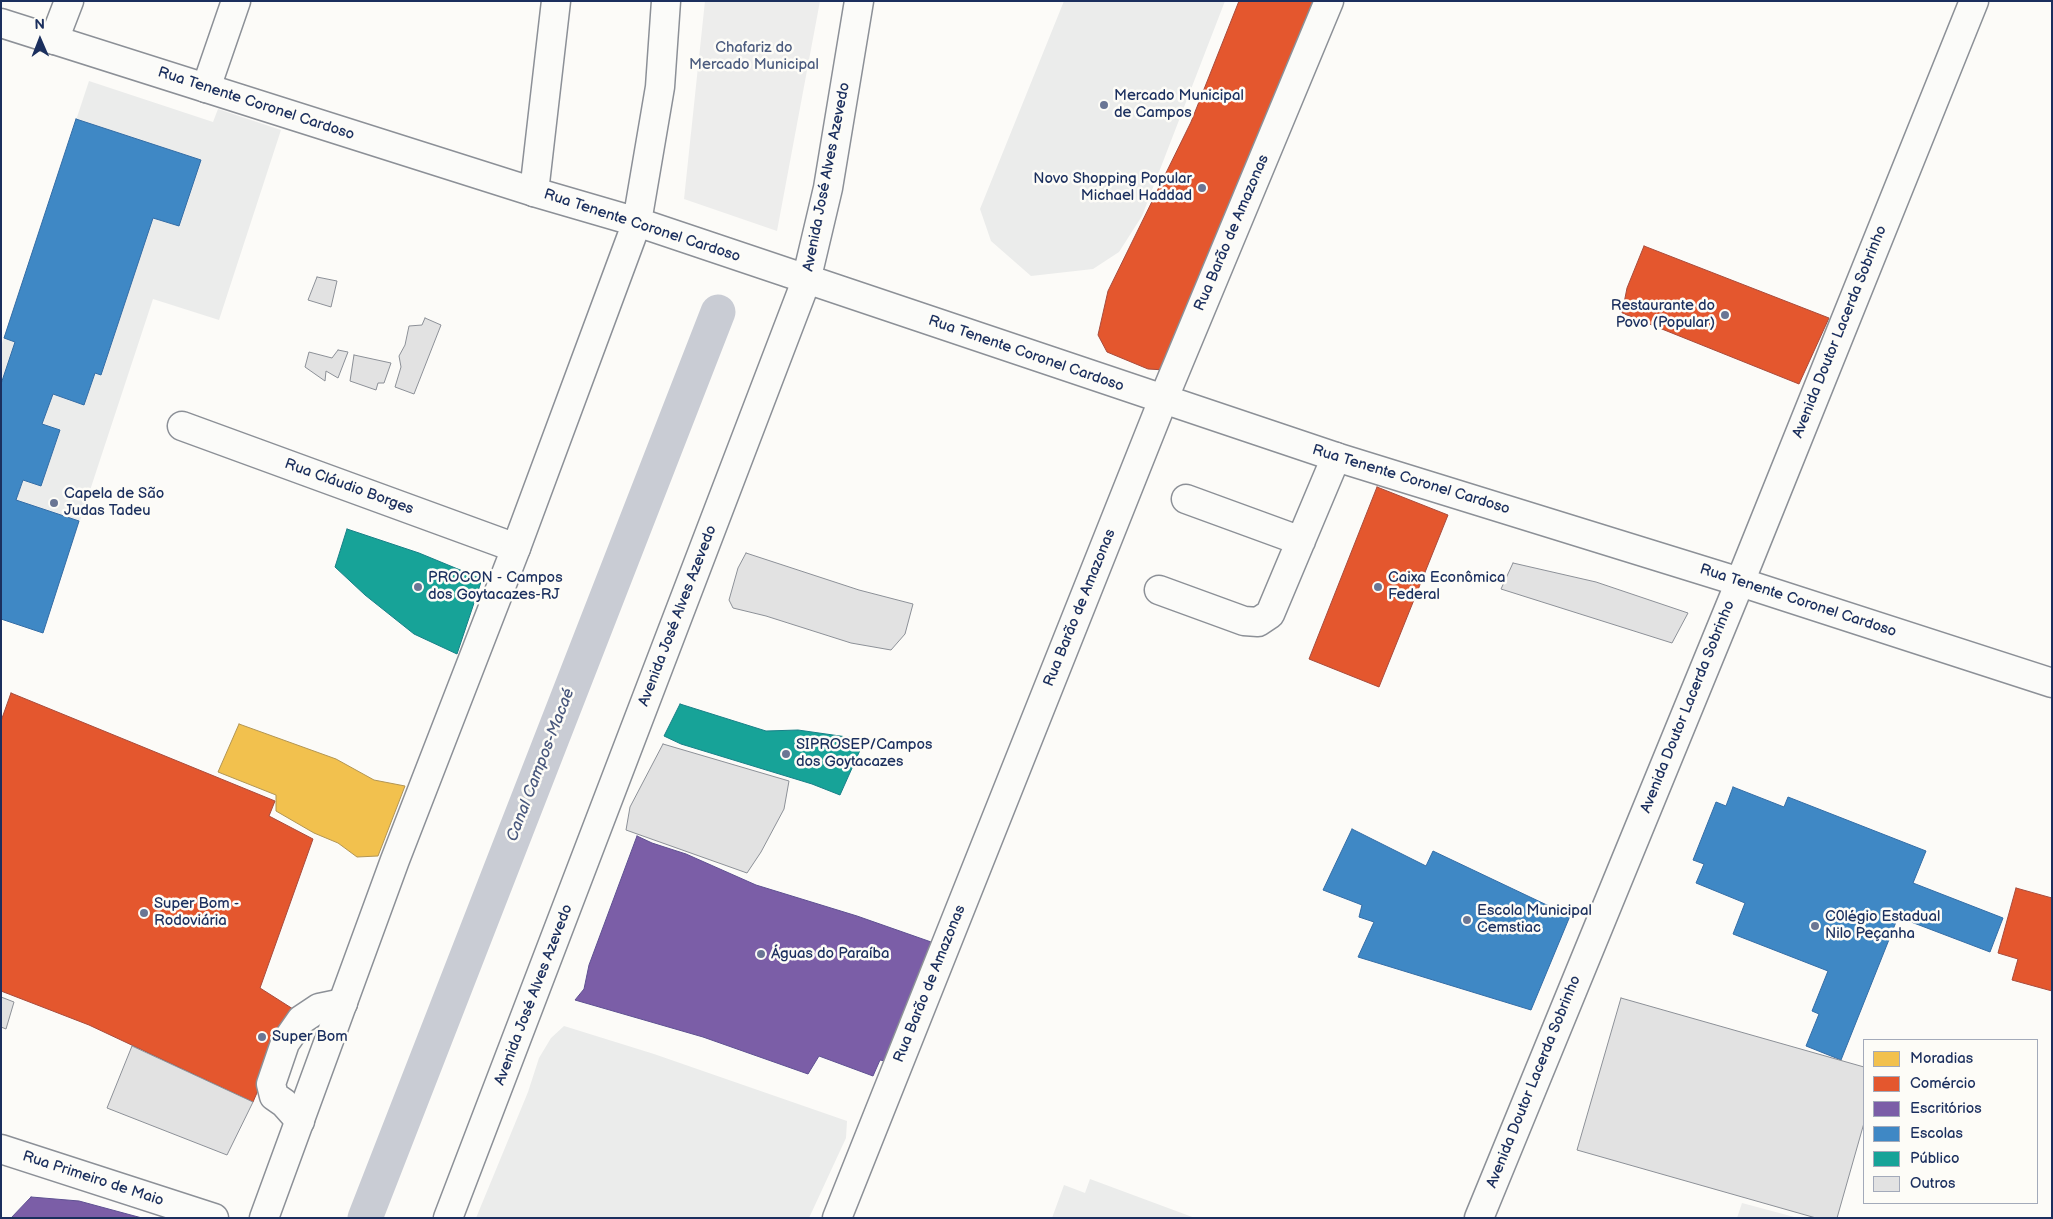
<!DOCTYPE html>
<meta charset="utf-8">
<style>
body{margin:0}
#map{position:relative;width:2053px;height:1219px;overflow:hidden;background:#fcfbf8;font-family:"Balsamiq Sans",sans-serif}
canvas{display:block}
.frame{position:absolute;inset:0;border:2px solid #1b2f5e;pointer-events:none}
.legend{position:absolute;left:1863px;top:1039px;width:175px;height:165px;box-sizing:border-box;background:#fdfcf7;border:1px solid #a3aaba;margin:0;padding:6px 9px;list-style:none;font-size:15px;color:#1b2f5e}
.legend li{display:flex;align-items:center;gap:10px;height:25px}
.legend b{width:25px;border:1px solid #a3aaba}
.north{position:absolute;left:15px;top:15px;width:50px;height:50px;-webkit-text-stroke:4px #fdfcf7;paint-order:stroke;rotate:359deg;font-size:14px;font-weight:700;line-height:20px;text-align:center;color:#1b2f5e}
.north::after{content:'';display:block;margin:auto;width:18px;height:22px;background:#1b2f5e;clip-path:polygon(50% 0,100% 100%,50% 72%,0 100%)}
</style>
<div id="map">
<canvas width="2053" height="1219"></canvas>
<div class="frame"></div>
<ul class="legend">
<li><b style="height:14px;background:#f2c14e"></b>Moradias</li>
<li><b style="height:14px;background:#e4572e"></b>Comércio</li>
<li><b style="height:14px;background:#7b5ea7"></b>Escritórios</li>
<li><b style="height:14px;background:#3f88c5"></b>Escolas</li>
<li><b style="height:14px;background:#17a398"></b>Público</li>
<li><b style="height:14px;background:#e2e2e2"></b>Outros</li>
</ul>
<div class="north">N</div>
</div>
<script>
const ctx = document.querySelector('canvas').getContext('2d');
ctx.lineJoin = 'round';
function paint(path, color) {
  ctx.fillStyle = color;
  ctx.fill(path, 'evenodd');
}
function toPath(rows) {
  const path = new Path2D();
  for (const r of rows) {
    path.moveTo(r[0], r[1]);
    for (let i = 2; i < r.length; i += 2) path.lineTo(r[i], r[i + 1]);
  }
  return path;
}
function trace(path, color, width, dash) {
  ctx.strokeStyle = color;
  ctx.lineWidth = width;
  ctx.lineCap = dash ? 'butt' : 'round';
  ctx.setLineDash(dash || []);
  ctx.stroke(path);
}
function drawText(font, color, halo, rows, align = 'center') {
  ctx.font = font + ' "Balsamiq Sans",sans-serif';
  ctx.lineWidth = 5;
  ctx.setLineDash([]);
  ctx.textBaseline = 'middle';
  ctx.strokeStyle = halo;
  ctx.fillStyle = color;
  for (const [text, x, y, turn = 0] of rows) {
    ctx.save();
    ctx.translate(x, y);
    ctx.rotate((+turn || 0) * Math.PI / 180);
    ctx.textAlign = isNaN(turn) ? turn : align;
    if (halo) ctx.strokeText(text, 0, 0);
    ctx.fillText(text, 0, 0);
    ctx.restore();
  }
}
paint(toPath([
 [1064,1,1225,1,1142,216,1119,252,1093,269,1031,276,991,241,980,209],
 [89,81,213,122,218,109,281,130,219,320,153,299,43,633,1,619,1,346],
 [564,1026,654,1054,847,1121,846,1138,809,1218,476,1218,528,1092,539,1058,551,1038],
 [1090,1179,1195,1218,1052,1218,1064,1185,1085,1193]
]), '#ebeceb');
paint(toPath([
 [705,1,820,1,777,231,684,199],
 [1742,1203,1798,1218,1737,1218]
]), '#ededec');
const homes = toPath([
 [239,724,336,759,374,780,405,786,378,856,357,857,338,843,314,833,276,811,276,795,218,772,239,724]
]);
paint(homes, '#f2c14e');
trace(homes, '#b29553', 1);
const shops = toPath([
 [1239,1,1321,1,1165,370,1148,369,1107,352,1098,335,1108,291,1191,122,1239,1],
 [1644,246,1829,318,1799,384,1622,313,1627,288,1644,246],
 [1377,487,1448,515,1379,687,1309,659,1377,487],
 [11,693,275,801,269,816,313,839,260,988,293,1009,253,1102,89,1025,1,991,1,721,11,693],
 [2016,888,2052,898,2052,991,2012,980,2018,959,1998,953,2016,888]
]);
paint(shops, '#e4572e');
trace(shops, '#a84b3c', 1);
const offices = toPath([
 [637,836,652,843,686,854,756,885,857,916,934,943,890,1062,880,1060,873,1076,819,1056,808,1074,703,1037,575,1000,584,989,589,965,637,836],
 [31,1197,79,1201,142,1218,11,1218,31,1197]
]);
paint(offices, '#7b5ea7');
trace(offices, '#5e5091', 1);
const schools = toPath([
 [76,119,201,160,179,226,153,218,101,375,95,373,84,405,53,394,42,424,60,430,41,486,23,480,16,500,79,521,43,633,1,619,1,384,15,342,4,338,76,119],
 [1733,787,1784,807,1788,797,1926,851,1913,883,2003,918,1990,952,1898,917,1841,1060,1806,1046,1819,1014,1812,1011,1828,971,1733,934,1745,903,1696,883,1704,864,1693,860,1716,802,1726,806,1733,787],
 [1352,829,1426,866,1433,851,1570,916,1531,1010,1358,957,1374,922,1359,917,1362,905,1323,890,1352,829]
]);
paint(schools, '#3f88c5');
trace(schools, '#346da6', 1);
const public = toPath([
 [347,529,419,553,482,579,457,654,414,634,365,595,335,567,347,529],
 [680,704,766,731,798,730,861,739,861,748,840,795,812,784,681,744,664,736,680,704]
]);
paint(public, '#17a398');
trace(public, '#188087', 1);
trace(toPath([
 [365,1218,718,312]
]), '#c9ccd4', 35);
const building = toPath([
 [317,277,337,281,331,307,308,300,317,277],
 [425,318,441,325,414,394,395,387,401,367,399,356,405,345,409,326,422,325,425,318],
 [338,350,348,352,338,378,326,371,325,381,305,367,309,352,332,358,338,350],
 [354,355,391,363,384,383,378,383,376,390,350,381,354,355],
 [746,553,859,590,913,604,905,634,891,650,851,643,766,616,733,608,729,600,738,568,746,553],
 [1513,563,1596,582,1688,613,1672,643,1501,589,1513,563],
 [663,744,789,781,784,809,761,852,747,873,626,830,630,807,663,744],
 [1,997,14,1002,6,1029,1,1027,1,997],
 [1621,998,1864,1067,1864,1123,1837,1218,1816,1218,1577,1150,1621,998],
 [132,1046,253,1102,227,1155,107,1108,132,1046]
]);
paint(building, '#e2e2e2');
trace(building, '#8c9097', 1);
const minor = toPath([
 [54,40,69,1],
 [206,88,236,1],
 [534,192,556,1],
 [182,426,516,548],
 [1186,499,1301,541],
 [1159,590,1244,621,1258,622,1270,614,1336,457],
 [300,1121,284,1103,274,1096,271,1084,285,1043,301,1020,319,1008,343,1003],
 [1,1149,214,1218],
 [837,1218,1163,400,1329,1],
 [1479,1218,1740,582,1974,1]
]);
const major = toPath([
 [1,23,534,192,637,222,1336,457,1740,582,2052,683],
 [264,1218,395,860,516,548,637,222,660,87,666,1],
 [448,1218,806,281,828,188,859,1]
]);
trace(minor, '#8c9097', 31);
trace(major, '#8c9097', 31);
trace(minor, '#fbfbf9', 28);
trace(major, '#fbfbf9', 28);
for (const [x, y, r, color] of [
 [1104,105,5,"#6a7694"],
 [1202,188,5,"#6a7694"],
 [1725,315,5,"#6a7694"],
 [54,503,5,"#6a7694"],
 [418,587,5,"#6a7694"],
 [1378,587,5,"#6a7694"],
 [786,754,5,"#6a7694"],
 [144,913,5,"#6a7694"],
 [1467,920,5,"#6a7694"],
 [1815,926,5,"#6a7694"],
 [761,954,5,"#6a7694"],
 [262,1037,5,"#6a7694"]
]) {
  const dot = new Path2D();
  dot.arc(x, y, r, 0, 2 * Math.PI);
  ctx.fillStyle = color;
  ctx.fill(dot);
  trace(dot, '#fdfcf7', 2);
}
drawText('15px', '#4c5c7f', '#fdfcf7', [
 ["Chafariz do",754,48],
 ["Mercado Municipal",754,65]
]);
drawText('15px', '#1b2f5e', '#fdfcf7', [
 ["Mercado Municipal",1114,96],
 ["de Campos",1114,113],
 ["Novo Shopping Popular",1192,179,"right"],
 ["Michael Haddad",1192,196,"right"],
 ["Restaurante do",1715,306,"right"],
 ["Povo (Popular)",1715,323,"right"],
 ["Capela de São",64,494],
 ["Judas Tadeu",64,511],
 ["PROCON - Campos",428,578],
 ["dos Goytacazes-RJ",428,595],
 ["Caixa Econômica",1388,578],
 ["Federal",1388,595],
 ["SIPROSEP/Campos",796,745],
 ["dos Goytacazes",796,762],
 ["Super Bom -",154,904],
 ["Rodoviária",154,921],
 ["Escola Municipal",1477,911],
 ["Cemstiac",1477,928],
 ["C0légio Estadual",1825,917],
 ["Nilo Peçanha",1825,934],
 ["Águas do Paraíba",771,954],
 ["Super Bom",272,1037]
], 'left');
drawText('15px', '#1b2f5e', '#fdfcf7', [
 ["Rua Tenente Coronel Cardoso",256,104,18],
 ["Avenida José Alves Azevedo",827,177,-79],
 ["Rua Tenente Coronel Cardoso",642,226,18],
 ["Rua Barão de Amazonas",1232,233,-67],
 ["Avenida Doutor Lacerda Sobrinho",1840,332,-68],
 ["Rua Tenente Coronel Cardoso",1026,354,19],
 ["Rua Tenente Coronel Cardoso",1411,480,17],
 ["Rua Cláudio Borges",349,487,20],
 ["Rua Tenente Coronel Cardoso",1798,601,18],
 ["Rua Barão de Amazonas",1080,608,-68],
 ["Avenida José Alves Azevedo",678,616,-69],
 ["Avenida Doutor Lacerda Sobrinho",1688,707,-68],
 ["Rua Barão de Amazonas",930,984,-68],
 ["Avenida José Alves Azevedo",534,995,-69],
 ["Avenida Doutor Lacerda Sobrinho",1534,1082,-68],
 ["Rua Primeiro de Maio",93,1179,18]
]);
drawText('italic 16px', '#49587d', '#fdfcf7', [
 ["Canal Campos-Macaé",541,765,-69]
]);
</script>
